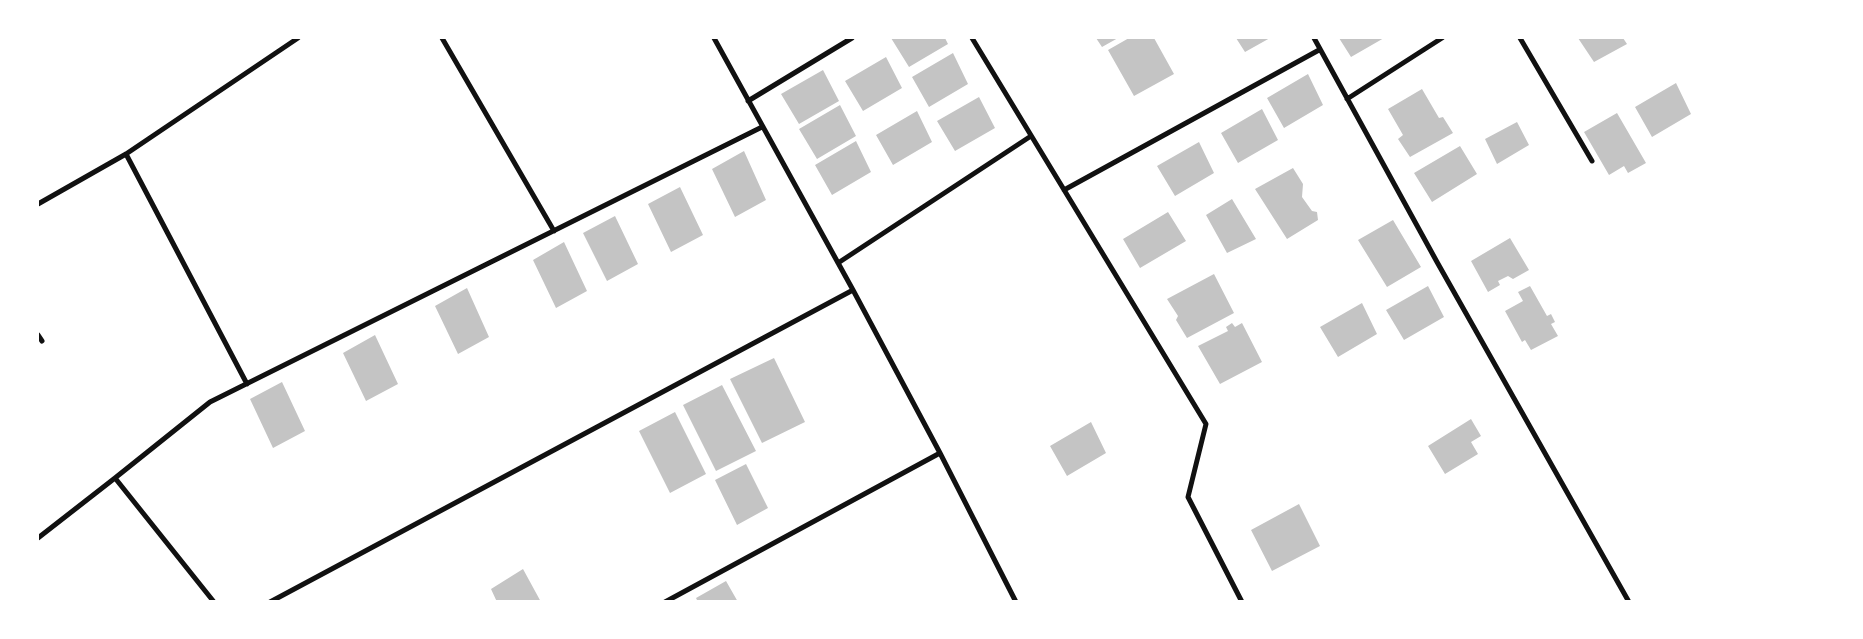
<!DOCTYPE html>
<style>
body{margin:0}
#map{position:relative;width:1863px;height:639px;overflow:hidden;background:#fff;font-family:"Golos Text",sans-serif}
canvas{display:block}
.frame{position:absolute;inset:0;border:39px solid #fff;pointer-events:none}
</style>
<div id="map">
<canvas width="1863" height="639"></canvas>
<div class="frame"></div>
</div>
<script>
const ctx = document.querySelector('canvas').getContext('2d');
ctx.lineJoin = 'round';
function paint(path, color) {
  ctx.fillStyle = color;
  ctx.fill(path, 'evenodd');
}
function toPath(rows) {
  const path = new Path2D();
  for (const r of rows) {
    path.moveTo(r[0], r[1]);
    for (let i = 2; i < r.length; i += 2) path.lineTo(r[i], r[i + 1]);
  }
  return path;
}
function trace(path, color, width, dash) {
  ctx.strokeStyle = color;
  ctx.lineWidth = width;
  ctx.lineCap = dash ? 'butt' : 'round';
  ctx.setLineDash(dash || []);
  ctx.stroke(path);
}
paint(toPath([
 [891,38,945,38,948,44,909,67],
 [1096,38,1118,38,1102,47],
 [1129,38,1154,38,1174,74,1134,96,1108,50],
 [1236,38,1270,38,1245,52],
 [1339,38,1384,38,1351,57],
 [1578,38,1623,38,1627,44,1594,62],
 [953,53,968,84,929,107,912,77],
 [886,57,902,88,863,111,845,81],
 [823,70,839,101,799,124,781,94],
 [1308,74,1323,105,1284,128,1267,98],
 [1676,83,1691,114,1652,137,1635,107],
 [1422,89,1439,118,1443,117,1453,133,1410,157,1398,139,1403,135,1388,109],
 [979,97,995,128,955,151,937,121],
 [840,105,856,136,817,159,799,129],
 [1262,109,1278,140,1238,163,1221,133],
 [917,111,932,142,893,165,876,135],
 [1617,113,1646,163,1628,173,1624,166,1609,175,1584,132],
 [1517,122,1529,145,1497,164,1485,139],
 [856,141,871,172,832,195,815,165],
 [1199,142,1214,173,1175,196,1157,166],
 [1460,146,1477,174,1432,202,1414,173],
 [744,151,766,200,735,217,712,169],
 [1293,168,1303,184,1302,197,1312,211,1317,212,1318,220,1287,239,1255,189],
 [680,187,703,235,671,252,648,204],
 [1232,199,1256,239,1227,253,1206,215],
 [1168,212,1186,241,1140,268,1123,239],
 [615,216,638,264,607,281,583,233],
 [1393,220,1421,267,1387,287,1358,240],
 [1510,238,1529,270,1513,279,1508,276,1498,281,1500,285,1488,292,1471,261],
 [564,242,587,291,556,308,533,260],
 [1214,274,1234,313,1187,338,1176,320,1178,316,1167,299],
 [1428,286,1444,317,1404,340,1386,310],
 [1530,286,1547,316,1551,314,1555,322,1551,324,1558,336,1531,350,1525,340,1522,342,1505,311,1523,301,1518,292],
 [467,288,489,337,458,354,435,306],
 [1362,303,1377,334,1338,357,1320,327],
 [1232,323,1235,327,1242,323,1262,362,1220,384,1198,346,1228,331,1226,327],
 [375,335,398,384,366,401,343,353],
 [774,358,805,422,762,443,730,379],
 [282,382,305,431,273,448,250,399],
 [722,385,756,451,716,471,683,405],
 [675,412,706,474,670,493,639,431],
 [1471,419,1481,436,1471,442,1478,454,1445,474,1428,446],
 [1091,422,1106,453,1067,476,1050,446],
 [746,464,768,508,737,525,715,480],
 [1299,504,1320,546,1272,571,1251,530],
 [523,569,541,602,497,602,491,589],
 [726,581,738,602,698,602,696,598]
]), '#c4c4c4');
trace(toPath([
 [442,38,554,231],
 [714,38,853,290,940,453,1016,602],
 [972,38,1206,424,1188,497,1242,602],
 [1314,38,1437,262,1629,602],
 [1520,38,1592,161],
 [1347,99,1442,38],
 [748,101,852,38],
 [126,154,247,384],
 [1064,190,1319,50],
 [38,204,126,154,298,38],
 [838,263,1031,136],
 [38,335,42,341],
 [115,478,214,602],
 [38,538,115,478,210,402,762,127],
 [270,602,853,290],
 [665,602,940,453]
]), '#111', 5);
</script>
